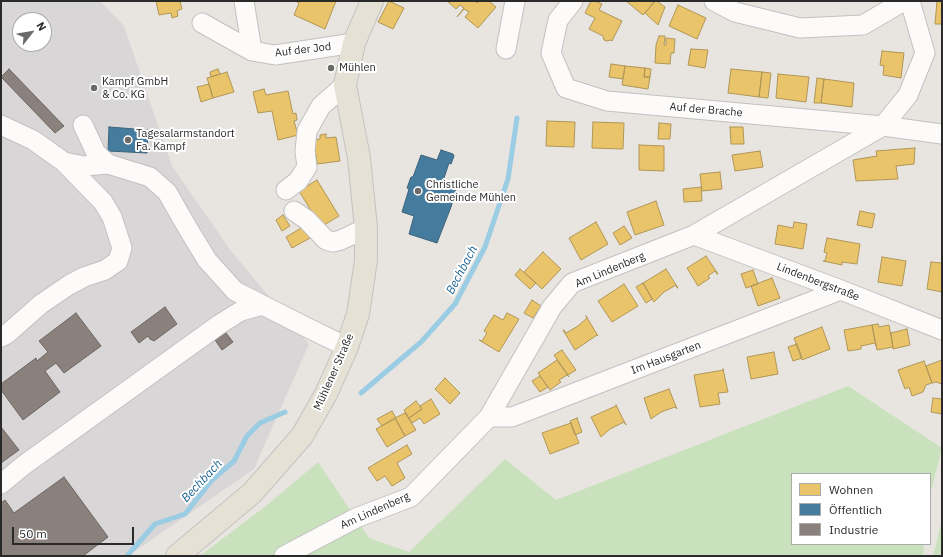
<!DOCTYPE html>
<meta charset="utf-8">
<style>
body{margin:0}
#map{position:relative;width:943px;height:557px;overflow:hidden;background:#e8e5e0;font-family:"IBM Plex Sans",sans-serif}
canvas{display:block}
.frame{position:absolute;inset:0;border:2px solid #2a2a2a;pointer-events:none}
.legend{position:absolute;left:791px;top:473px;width:140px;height:72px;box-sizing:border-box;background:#fff;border:1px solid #aaa;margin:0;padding:5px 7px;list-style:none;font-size:12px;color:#2a2a2a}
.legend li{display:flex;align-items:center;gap:8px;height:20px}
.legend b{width:20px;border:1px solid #aaa}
.north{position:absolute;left:12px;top:12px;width:40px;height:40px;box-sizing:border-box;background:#fff;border:1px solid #aaa;border-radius:50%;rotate:59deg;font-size:11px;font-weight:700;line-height:16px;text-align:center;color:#2a2a2a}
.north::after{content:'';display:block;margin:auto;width:14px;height:18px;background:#6c6b6a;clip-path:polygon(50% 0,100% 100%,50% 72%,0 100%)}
.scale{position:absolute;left:12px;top:527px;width:122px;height:18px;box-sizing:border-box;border:2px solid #2a2a2a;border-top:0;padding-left:5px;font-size:12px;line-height:14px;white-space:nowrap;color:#2a2a2a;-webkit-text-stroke:3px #fff;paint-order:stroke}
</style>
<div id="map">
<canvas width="943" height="557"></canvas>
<div class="frame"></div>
<ul class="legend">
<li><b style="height:11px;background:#e9c46a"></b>Wohnen</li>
<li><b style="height:11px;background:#457b9d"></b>Öffentlich</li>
<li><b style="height:11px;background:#8a817c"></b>Industrie</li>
</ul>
<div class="north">N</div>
<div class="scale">50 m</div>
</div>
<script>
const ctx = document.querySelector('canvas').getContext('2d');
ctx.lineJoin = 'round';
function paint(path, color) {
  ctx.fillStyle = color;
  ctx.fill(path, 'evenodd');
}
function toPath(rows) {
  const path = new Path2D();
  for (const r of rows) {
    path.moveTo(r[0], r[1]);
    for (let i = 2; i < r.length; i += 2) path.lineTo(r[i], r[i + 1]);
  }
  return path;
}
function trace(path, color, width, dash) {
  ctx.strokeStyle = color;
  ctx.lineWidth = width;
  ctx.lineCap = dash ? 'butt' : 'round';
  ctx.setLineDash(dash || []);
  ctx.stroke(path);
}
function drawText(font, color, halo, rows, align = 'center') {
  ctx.font = font + ' "IBM Plex Sans",sans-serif';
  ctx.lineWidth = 4;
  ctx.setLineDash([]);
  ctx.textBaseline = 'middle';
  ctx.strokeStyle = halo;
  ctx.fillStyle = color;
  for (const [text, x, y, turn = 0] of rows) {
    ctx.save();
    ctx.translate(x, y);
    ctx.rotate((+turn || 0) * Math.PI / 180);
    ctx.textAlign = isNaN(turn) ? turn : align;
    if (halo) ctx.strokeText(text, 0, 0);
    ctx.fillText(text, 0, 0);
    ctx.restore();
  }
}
paint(toPath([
 [1,1,100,1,124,26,172,166,231,251,309,344,254,469,128,556,1,556],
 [20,20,44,20,44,44,20,44]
]), '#d9d6d7');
paint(toPath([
 [848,386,942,448,930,495,930,474,792,474,792,544,924,544,923,556,200,556,267,505,318,462,369,538,409,552,505,459,556,500],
 [942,520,942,556,933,556]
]), '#c9e1bc');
const homes = toPath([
 [156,1,180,1,182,9,177,11,178,16,172,18,171,13,159,15,156,1],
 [295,1,336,1,325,29,294,15,299,3,295,1],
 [389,1,404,8,393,29,378,22,389,1],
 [447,1,475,1,477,3,479,1,489,1,496,7,478,28,465,17,469,12,464,9,457,17,464,8,460,5,456,9,447,1],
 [591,1,595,1,602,4,599,10,622,21,612,41,610,40,607,41,604,40,603,36,589,29,595,18,585,13,591,1],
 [626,1,655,1,643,15,626,1],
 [655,1,657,1,665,7,658,25,645,13,655,1],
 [937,1,942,1,942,24,935,24,937,1],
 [678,5,706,18,697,39,669,26,678,5],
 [659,36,665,36,664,45,666,45,666,38,675,39,674,53,671,53,670,64,655,63,656,45,659,36],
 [691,49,708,50,705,68,688,65,691,49],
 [882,51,904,53,901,78,883,75,884,66,880,65,882,51],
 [611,64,625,66,623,79,609,77,611,64],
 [625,66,645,68,644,77,650,77,648,89,622,85,625,66],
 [645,68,651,69,650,77,644,77,645,68],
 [218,69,220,74,211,77,210,72,218,69],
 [731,69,762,72,759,97,728,93,731,69],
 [227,72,234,92,213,98,207,78,227,72],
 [762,72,771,73,768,98,759,97,762,72],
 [778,74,809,77,806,102,776,98,778,74],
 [817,78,824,79,821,103,814,103,817,78],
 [824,79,854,83,852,107,821,103,824,79],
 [209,84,213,98,201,102,197,87,209,84],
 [264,89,266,95,288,91,293,114,296,113,297,120,294,121,298,135,278,140,272,111,258,113,253,92,264,89],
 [547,121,575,122,574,147,546,146,547,121],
 [593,122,624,123,623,149,592,148,593,122],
 [659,123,671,124,670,139,658,139,659,123],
 [730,127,743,127,744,144,731,144,730,127],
 [326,134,326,138,336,137,340,161,317,164,316,154,313,155,313,140,320,139,320,135,326,134],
 [639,145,664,146,664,171,639,170,639,145],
 [915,148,914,164,896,166,898,179,856,181,853,160,877,156,876,151,915,148],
 [760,151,763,167,735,171,732,155,760,151],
 [720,172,722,189,702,191,700,174,720,172],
 [317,180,339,216,321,227,299,191,317,180],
 [701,187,702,201,684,202,683,189,701,187],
 [656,201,664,225,635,235,627,212,656,201],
 [860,211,875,214,872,228,857,225,860,211],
 [283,215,290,226,282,231,276,220,283,215],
 [596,222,608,244,581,260,569,238,596,222],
 [794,222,807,224,803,249,775,244,778,225,793,228,794,222],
 [624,226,632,238,620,245,613,233,624,226],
 [303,227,310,238,292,248,286,237,303,227],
 [827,238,860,244,857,264,842,262,842,265,823,261,825,261,827,253,824,252,827,238],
 [543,252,561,269,542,289,524,272,543,252],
 [706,256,718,274,717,274,715,271,708,276,710,278,698,286,687,268,706,256],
 [882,257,906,261,902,286,878,282,882,257],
 [931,262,942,263,942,292,927,289,931,262],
 [520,269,536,283,530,289,515,275,520,269],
 [666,269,678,288,677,288,676,285,664,292,654,302,643,283,666,269],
 [753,270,758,284,746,288,741,274,753,270],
 [772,278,780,298,758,306,751,286,772,278],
 [643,283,652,299,646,303,636,287,643,283],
 [624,284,638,306,612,322,598,301,624,284],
 [532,300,541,306,533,318,524,313,532,300],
 [507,313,519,319,499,352,479,340,482,341,487,333,484,331,494,315,503,320,507,313],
 [586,316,598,336,597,335,575,350,563,330,564,330,566,333,578,326,587,318,586,316],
 [878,324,879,327,889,325,893,347,877,350,872,325,878,324],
 [872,325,876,346,875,343,861,346,861,349,848,351,844,330,872,325],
 [822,327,830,349,802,360,794,338,822,327],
 [907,329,910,345,893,349,891,333,907,329],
 [797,344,802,358,793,361,788,347,797,344],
 [562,350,576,370,568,375,554,355,562,350],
 [774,352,778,374,751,379,747,357,774,352],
 [557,360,569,377,567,375,559,380,561,382,550,390,538,373,557,360],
 [942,360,942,384,936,382,932,383,926,366,942,360],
 [924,361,932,383,926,385,923,392,912,396,909,387,905,389,898,370,924,361],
 [723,369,728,392,718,393,720,404,700,407,694,375,724,370,723,369],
 [540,376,548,387,540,392,532,381,540,376],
 [445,378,460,393,450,404,435,389,445,378],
 [669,389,677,409,675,407,661,412,651,419,644,398,669,389],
 [933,398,942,399,942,414,931,412,933,398],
 [431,399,440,414,424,424,420,418,412,423,409,418,422,409,420,406,431,399],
 [416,401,422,409,409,418,404,410,416,401],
 [616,405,626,425,624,422,610,429,601,437,591,417,616,406,616,405],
 [392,411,396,418,382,426,377,419,392,411],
 [405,413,416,430,405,436,395,418,405,413],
 [395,418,405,436,387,447,376,429,395,418],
 [577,418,582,432,575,435,570,421,577,418],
 [571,423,579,443,550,454,542,433,571,423],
 [407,445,412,454,397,463,405,478,392,486,385,476,377,481,368,468,407,445]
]);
paint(homes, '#e9c46a');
trace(homes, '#b09657', 1);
const public = toPath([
 [109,127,148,130,147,153,108,151,109,127],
 [441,150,453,154,454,156,451,164,449,163,443,181,457,186,451,207,437,243,409,234,414,216,402,212,409,189,407,188,411,177,413,177,421,155,437,160,441,150]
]);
paint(public, '#457b9d');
trace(public, '#3d637a', 1);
const industry = toPath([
 [9,69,64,126,55,133,3,79,1,77,9,69],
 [165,307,177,324,154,341,150,339,148,336,139,343,131,332,165,307],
 [76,313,101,346,64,373,56,363,45,371,60,392,23,420,1,390,1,384,36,358,37,361,48,352,39,341,76,313],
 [226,333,233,342,222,350,215,340,226,333],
 [1,427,19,450,1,463,1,427],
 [64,477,108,537,83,556,1,556,1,503,5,500,14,513,64,477]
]);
paint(industry, '#8a817c');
trace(industry, '#6d6763', 1);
trace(toPath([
 [361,393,421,342,455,304,485,247,508,179,517,118],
 [127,556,155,524,185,514,212,480,234,461,247,436,260,423,285,412]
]), '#9acce4', 5);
const minor = toPath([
 [244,1,252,51],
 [573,1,558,20,551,53,566,88,607,101,883,126,942,134],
 [714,1,735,12,800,28,863,25,904,1],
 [202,23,252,51,275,55,354,43],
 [506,49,515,1],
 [1,125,33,140,64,162,83,166,108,164],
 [83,125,96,153,108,164,150,177,167,192,187,227,207,260,235,291,306,327,347,347],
 [286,190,298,181,307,167,305,151,307,131,321,106,345,85],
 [294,211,307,220,326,240,333,242,341,240,366,228],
 [694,235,841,290,942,330],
 [1,337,7,334,41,304,69,285,84,277,105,270,118,261,122,248,112,217,103,202,64,162],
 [489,417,512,417,841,290],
 [1,484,24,465,220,324,241,311,262,305],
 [284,556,356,518,411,497,489,417,552,307,572,283,694,235,883,126,908,95,925,53,910,1]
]);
const major = toPath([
 [177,556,252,493,302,436,326,394,347,347,358,314,366,260,366,228,359,158,345,85,354,43,372,1]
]);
trace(minor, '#c2c1c1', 21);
trace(major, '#c4c3c1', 24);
trace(minor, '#fcfbfa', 19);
trace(major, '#e5e2d5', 22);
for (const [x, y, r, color] of [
 [331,68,4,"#6c6b6a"],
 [94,88,4,"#6c6b6a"],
 [128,140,4,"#6c6b6a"],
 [418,191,4,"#6c6b6a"]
]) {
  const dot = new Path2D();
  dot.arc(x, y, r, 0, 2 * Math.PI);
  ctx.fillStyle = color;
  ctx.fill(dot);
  trace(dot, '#fff', 1.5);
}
drawText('11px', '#2a2a2a', '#fff', [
 ["Auf der Jod",303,50,-7],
 ["Auf der Brache",706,110,5],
 ["Am Lindenberg",610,270,-23],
 ["Lindenbergstraße",818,282,21],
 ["Im Hausgarten",666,358,-21],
 ["Mühlener Straße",334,372,-66],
 ["Am Lindenberg",375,511,-24]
]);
drawText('11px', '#2a2a2a', '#fff', [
 ["Mühlen",339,68],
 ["Kampf GmbH",102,82],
 ["& Co. KG",102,95],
 ["Tagesalarmstandort",136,134],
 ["Fa. Kampf",136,147],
 ["Christliche",426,185],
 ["Gemeinde Mühlen",426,198]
], 'left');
drawText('italic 12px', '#176091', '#fff', [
 ["Bechbach",462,270,-62],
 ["Bechbach",202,481,-47]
]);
</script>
